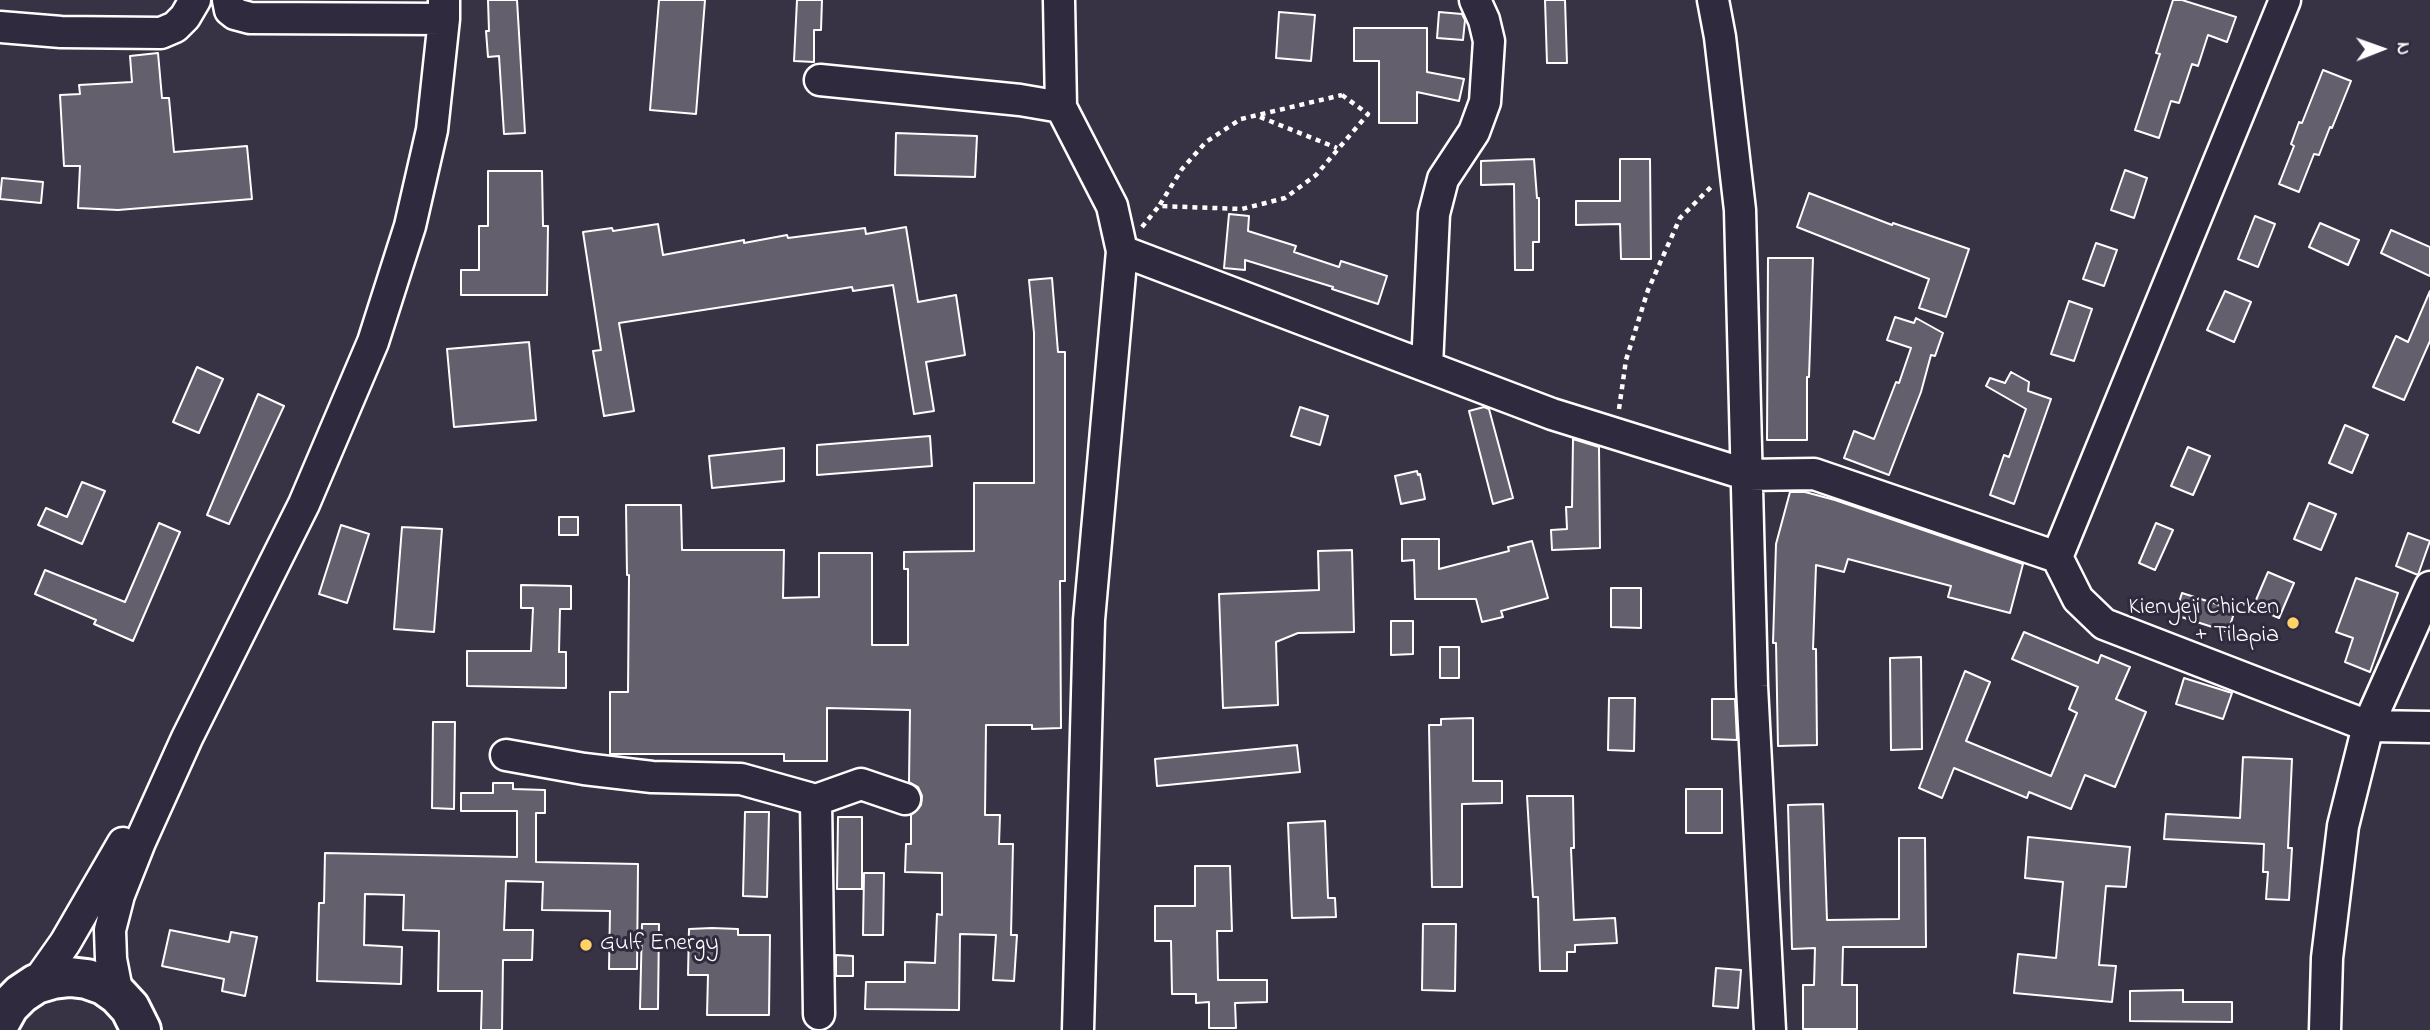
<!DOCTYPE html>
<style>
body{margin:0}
#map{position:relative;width:2430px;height:1030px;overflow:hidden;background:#373345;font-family:"Indie Flower",sans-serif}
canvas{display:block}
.north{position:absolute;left:2346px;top:14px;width:70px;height:70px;-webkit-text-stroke:5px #2f2a3d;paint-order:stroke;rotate:89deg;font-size:19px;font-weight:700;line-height:28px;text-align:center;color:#fff}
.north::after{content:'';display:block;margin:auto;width:24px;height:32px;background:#fff;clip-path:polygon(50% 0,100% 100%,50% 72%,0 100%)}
</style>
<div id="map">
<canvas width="2430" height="1030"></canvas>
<div class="north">N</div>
</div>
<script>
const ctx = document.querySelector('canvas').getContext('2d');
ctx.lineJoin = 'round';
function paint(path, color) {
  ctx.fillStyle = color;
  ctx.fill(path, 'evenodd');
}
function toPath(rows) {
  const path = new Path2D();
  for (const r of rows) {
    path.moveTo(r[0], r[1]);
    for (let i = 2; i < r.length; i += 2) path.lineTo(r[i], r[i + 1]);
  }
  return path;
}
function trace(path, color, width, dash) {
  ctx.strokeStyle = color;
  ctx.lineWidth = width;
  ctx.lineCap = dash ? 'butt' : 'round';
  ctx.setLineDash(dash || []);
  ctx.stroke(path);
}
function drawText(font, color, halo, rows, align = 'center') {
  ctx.font = font + ' "Indie Flower",sans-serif';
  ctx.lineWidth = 6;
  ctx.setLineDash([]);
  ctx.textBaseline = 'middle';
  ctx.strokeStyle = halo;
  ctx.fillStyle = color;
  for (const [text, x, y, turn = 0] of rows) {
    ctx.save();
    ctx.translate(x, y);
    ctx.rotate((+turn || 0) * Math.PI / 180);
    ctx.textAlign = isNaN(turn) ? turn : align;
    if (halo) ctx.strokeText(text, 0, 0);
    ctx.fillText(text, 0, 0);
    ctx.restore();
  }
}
const building = toPath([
 [488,0,517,0,525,133,504,134,499,56,488,57,486,31,489,31,488,0],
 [659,0,705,0,696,114,650,110,659,0],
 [797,0,822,0,821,30,814,30,814,62,794,61,797,0],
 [1545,0,1565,0,1567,63,1547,63,1545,0],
 [2173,0,2182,0,2236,17,2227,42,2208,35,2198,66,2192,64,2179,103,2171,101,2159,138,2135,130,2160,54,2156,53,2173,0],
 [1279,12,1315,15,1311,61,1276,58,1279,12],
 [1439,12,1462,14,1465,20,1463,40,1437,38,1439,12],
 [1354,28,1427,28,1427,72,1464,79,1459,101,1417,92,1417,123,1379,123,1379,61,1354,61,1354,28],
 [158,53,162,98,169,98,174,152,247,146,252,199,118,210,78,208,80,166,64,166,60,95,80,94,79,85,132,82,130,56,158,53],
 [2323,70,2351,81,2332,128,2330,127,2319,155,2314,154,2299,192,2279,184,2294,146,2291,144,2299,122,2302,123,2323,70],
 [896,133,977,136,975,177,895,175,896,133],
 [1534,159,1537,198,1539,198,1539,242,1533,242,1533,270,1515,270,1514,184,1481,185,1481,161,1534,159],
 [1620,159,1650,159,1651,259,1621,259,1620,224,1576,225,1576,201,1620,201,1620,159],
 [2125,170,2147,178,2134,218,2111,210,2125,170],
 [488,171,542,171,543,226,548,226,547,295,461,295,461,270,479,270,479,226,488,226,488,171],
 [2,178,43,182,41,203,0,199,2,178],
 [1809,193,1892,225,1893,223,1969,249,1946,317,1919,308,1929,279,1797,227,1809,193],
 [1229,214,1249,216,1248,231,1296,246,1294,252,1339,267,1341,261,1387,276,1378,304,1332,289,1333,287,1245,260,1245,270,1224,268,1229,214],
 [2255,216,2275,224,2258,267,2238,259,2255,216],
 [2320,223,2359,240,2348,265,2309,247,2320,223],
 [658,224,663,255,744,240,744,243,787,235,788,238,865,228,866,234,906,227,918,302,956,295,965,355,926,362,934,411,914,414,893,285,853,291,852,287,619,323,634,411,604,416,593,351,601,350,583,232,612,228,613,231,658,224],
 [2391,230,2430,247,2430,276,2381,253,2391,230],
 [2096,243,2117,250,2104,286,2083,279,2096,243],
 [1768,258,1813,258,1809,377,1807,377,1807,440,1767,440,1768,258],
 [1052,278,1058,352,1065,352,1065,581,1060,581,1061,728,1032,729,1032,725,986,725,985,815,1000,815,999,844,1013,844,1011,935,1017,935,1014,981,993,980,996,935,960,934,959,1010,865,1009,866,982,905,982,905,962,935,963,937,914,942,915,942,873,905,872,906,844,911,844,911,815,921,805,922,796,918,787,909,782,910,710,827,708,827,761,784,761,784,754,610,754,610,692,628,692,629,575,627,575,626,505,681,505,682,550,784,550,783,598,819,597,819,553,872,553,872,645,908,645,908,569,904,569,904,552,974,551,974,483,1034,483,1034,333,1029,280,1052,278],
 [2225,291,2251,302,2234,342,2207,330,2225,291],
 [2430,291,2430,341,2404,400,2373,387,2396,336,2408,342,2430,291],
 [2069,301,2092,309,2074,361,2051,354,2069,301],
 [1895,317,1914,323,1916,318,1943,333,1935,356,1931,355,1921,392,1889,475,1844,458,1854,431,1874,439,1896,382,1899,383,1911,348,1887,340,1895,317],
 [529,342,536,420,454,427,447,349,529,342],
 [197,367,223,379,199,433,173,422,197,367],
 [2011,372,2029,382,2028,391,2051,399,2014,504,1990,495,2004,455,2009,457,2026,409,1986,386,1990,378,2005,383,2011,372],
 [258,394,284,406,229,524,207,515,258,394],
 [1300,407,1328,416,1320,445,1291,436,1300,407],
 [1484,407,1489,409,1513,498,1493,504,1469,411,1484,407],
 [2345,425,2368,435,2352,473,2329,463,2345,425],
 [930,436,932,466,817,475,817,445,930,436],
 [1573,439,1599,447,1600,548,1552,550,1551,530,1567,529,1566,507,1572,507,1573,439],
 [2188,447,2210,456,2193,495,2171,486,2188,447],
 [784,448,784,481,712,488,709,456,784,448],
 [1417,471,1418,475,1420,474,1425,499,1401,504,1395,476,1417,471],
 [82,482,105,491,82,544,38,525,46,508,67,517,82,482],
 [1790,492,1805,492,1835,500,2023,564,2010,613,1948,597,1951,586,1848,559,1844,572,1816,565,1813,649,1816,649,1817,745,1778,746,1776,643,1773,643,1776,544,1790,492],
 [2309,503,2336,514,2321,550,2294,539,2309,503],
 [559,517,578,517,578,535,559,535,559,517],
 [159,523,180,532,133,641,94,624,96,620,35,594,45,570,125,602,159,523],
 [2156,523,2173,530,2155,570,2139,563,2156,523],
 [341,525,369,534,347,603,319,594,341,525],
 [402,527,442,529,434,632,394,629,402,527],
 [2408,533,2430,541,2418,575,2396,566,2408,533],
 [1402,539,1439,539,1439,569,1509,551,1508,547,1532,541,1548,598,1501,611,1503,617,1482,622,1476,599,1415,599,1414,560,1402,561,1402,539],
 [1352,550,1354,632,1298,633,1276,642,1278,705,1223,708,1219,594,1319,590,1318,551,1352,550],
 [2268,572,2294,583,2279,618,2253,607,2268,572],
 [2356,578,2398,593,2370,672,2345,662,2353,638,2336,632,2356,578],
 [521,585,571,586,571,609,560,609,559,652,566,652,566,688,467,686,467,651,531,651,533,608,521,608,521,585],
 [1611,588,1641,588,1641,628,1611,627,1611,588],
 [2182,593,2235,610,2228,632,2175,615,2182,593],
 [1391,621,1413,621,1413,654,1391,655,1391,621],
 [2024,632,2098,663,2101,655,2130,667,2116,699,2146,712,2115,787,2085,775,2071,809,2029,792,2027,798,1954,768,1942,798,1919,788,1965,671,1990,682,1966,741,2051,776,2077,713,2069,709,2078,687,2012,659,2024,632],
 [1440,647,1459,647,1459,678,1440,678,1440,647],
 [1921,657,1922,749,1891,750,1890,658,1921,657],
 [2184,678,2232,693,2223,719,2176,704,2184,678],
 [1609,698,1635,698,1634,751,1608,750,1609,698],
 [1712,699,1735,699,1737,740,1712,739,1712,699],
 [1473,718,1473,781,1502,781,1502,803,1462,804,1462,887,1432,887,1429,725,1441,725,1441,719,1473,718],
 [433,722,455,722,454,809,432,808,433,722],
 [1297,745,1300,772,1157,786,1155,759,1297,745],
 [2243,757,2292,759,2288,848,2292,848,2289,900,2266,899,2268,872,2263,872,2264,844,2164,839,2166,814,2240,818,2243,757],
 [493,783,513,783,513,789,545,790,545,813,536,813,536,862,638,864,637,969,609,969,610,911,542,910,543,882,506,881,504,930,533,930,532,960,503,960,502,1030,481,1030,482,991,438,991,439,931,403,930,404,895,365,894,364,945,402,947,401,984,317,981,319,903,324,903,325,853,517,857,517,811,461,811,461,793,493,793,493,783],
 [1686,789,1722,789,1722,833,1686,833,1686,789],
 [1527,796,1573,796,1574,848,1571,848,1574,920,1615,918,1617,943,1575,945,1575,952,1567,952,1567,971,1540,971,1538,897,1533,897,1527,796],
 [1823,804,1827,920,1899,919,1899,838,1925,838,1926,947,1843,947,1842,985,1857,985,1857,1029,1803,1029,1803,985,1814,985,1815,948,1792,949,1788,805,1823,804],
 [745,812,769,812,767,897,743,896,745,812],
 [838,817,862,817,862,889,837,889,838,817],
 [1325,821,1328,898,1335,898,1336,917,1292,918,1288,823,1325,821],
 [2028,837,2130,847,2126,887,2106,886,2099,965,2116,966,2112,1002,2014,993,2018,954,2056,958,2063,882,2025,878,2028,837],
 [1195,866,1230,866,1232,931,1217,931,1218,980,1267,980,1267,1002,1235,1003,1236,1028,1209,1028,1209,1002,1196,1003,1196,994,1172,994,1171,941,1155,941,1155,906,1195,906,1195,866],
 [864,873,884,873,883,935,863,935,864,873],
 [642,924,659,924,658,1009,640,1009,642,924],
 [1423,924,1456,924,1455,991,1422,990,1423,924],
 [712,928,738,929,738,935,770,935,769,1015,707,1015,708,975,688,975,689,929,712,928],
 [170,930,229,942,231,932,257,937,245,996,222,991,224,979,162,966,170,930],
 [836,955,853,956,853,976,836,976,836,955],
 [1716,968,1741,970,1738,1008,1713,1006,1716,968],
 [2183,990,2183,1002,2232,1002,2232,1022,2130,1021,2130,991,2183,990]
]);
paint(building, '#635f6d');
trace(building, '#fff', 2);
const minor = toPath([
 [228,0,230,10,235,14,250,18,444,19],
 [1059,0,1061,107,1112,206,1122,251,1089,620,1078,1030],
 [1713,0,1720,37,1740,210,1752,686,1770,1030],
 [0,27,61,32,161,33,175,27,185,17,195,0],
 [820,80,1020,100,1061,107],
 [1122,251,1552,414,1748,475,1814,474,2057,557,2078,599,2104,624,2368,726,2430,727],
 [1427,366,1434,214,1443,179,1474,132,1485,102,1489,41,1484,20,1475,0],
 [2057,557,2285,0],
 [506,755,584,769,652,777,741,779,816,800,819,1014],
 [816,800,861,784,905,799],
 [36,984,65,943,123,843],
 [118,995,111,959,110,930,119,895,140,842,187,738,304,504,373,342,410,226,432,130,444,19,444,0],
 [2325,1030,2327,958,2343,826,2368,726,2430,587]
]);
const highway = toPath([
 [0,1022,9,1006,21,994,36,984,53,979,70,977,87,979,104,985,118,995,130,1008,141,1030]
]);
trace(minor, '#fff', 35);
trace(highway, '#fff', 44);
trace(toPath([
 [1342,95,1368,114,1316,175,1285,198,1242,209,1159,206,1182,169,1206,142,1241,119,1342,95],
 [1260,117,1337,148],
 [1142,227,1159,206],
 [1619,409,1626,360,1648,290,1680,218,1712,186]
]), '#fff', 4.5, [5, 5]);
trace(minor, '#2f2a3d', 30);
trace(highway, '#2f2a3d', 38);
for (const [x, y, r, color] of [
 [2293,623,7,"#ffd166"],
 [586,945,7,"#ffd166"]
]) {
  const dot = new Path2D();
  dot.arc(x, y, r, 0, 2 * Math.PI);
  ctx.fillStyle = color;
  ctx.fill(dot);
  trace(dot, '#2f2a3d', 2.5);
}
drawText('24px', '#fff', '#2f2a3d', [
 ["Kienyeji Chicken",2279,609],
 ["+ Tilapia",2279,637],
 ["Gulf Energy",600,945,"left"]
], 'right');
</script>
